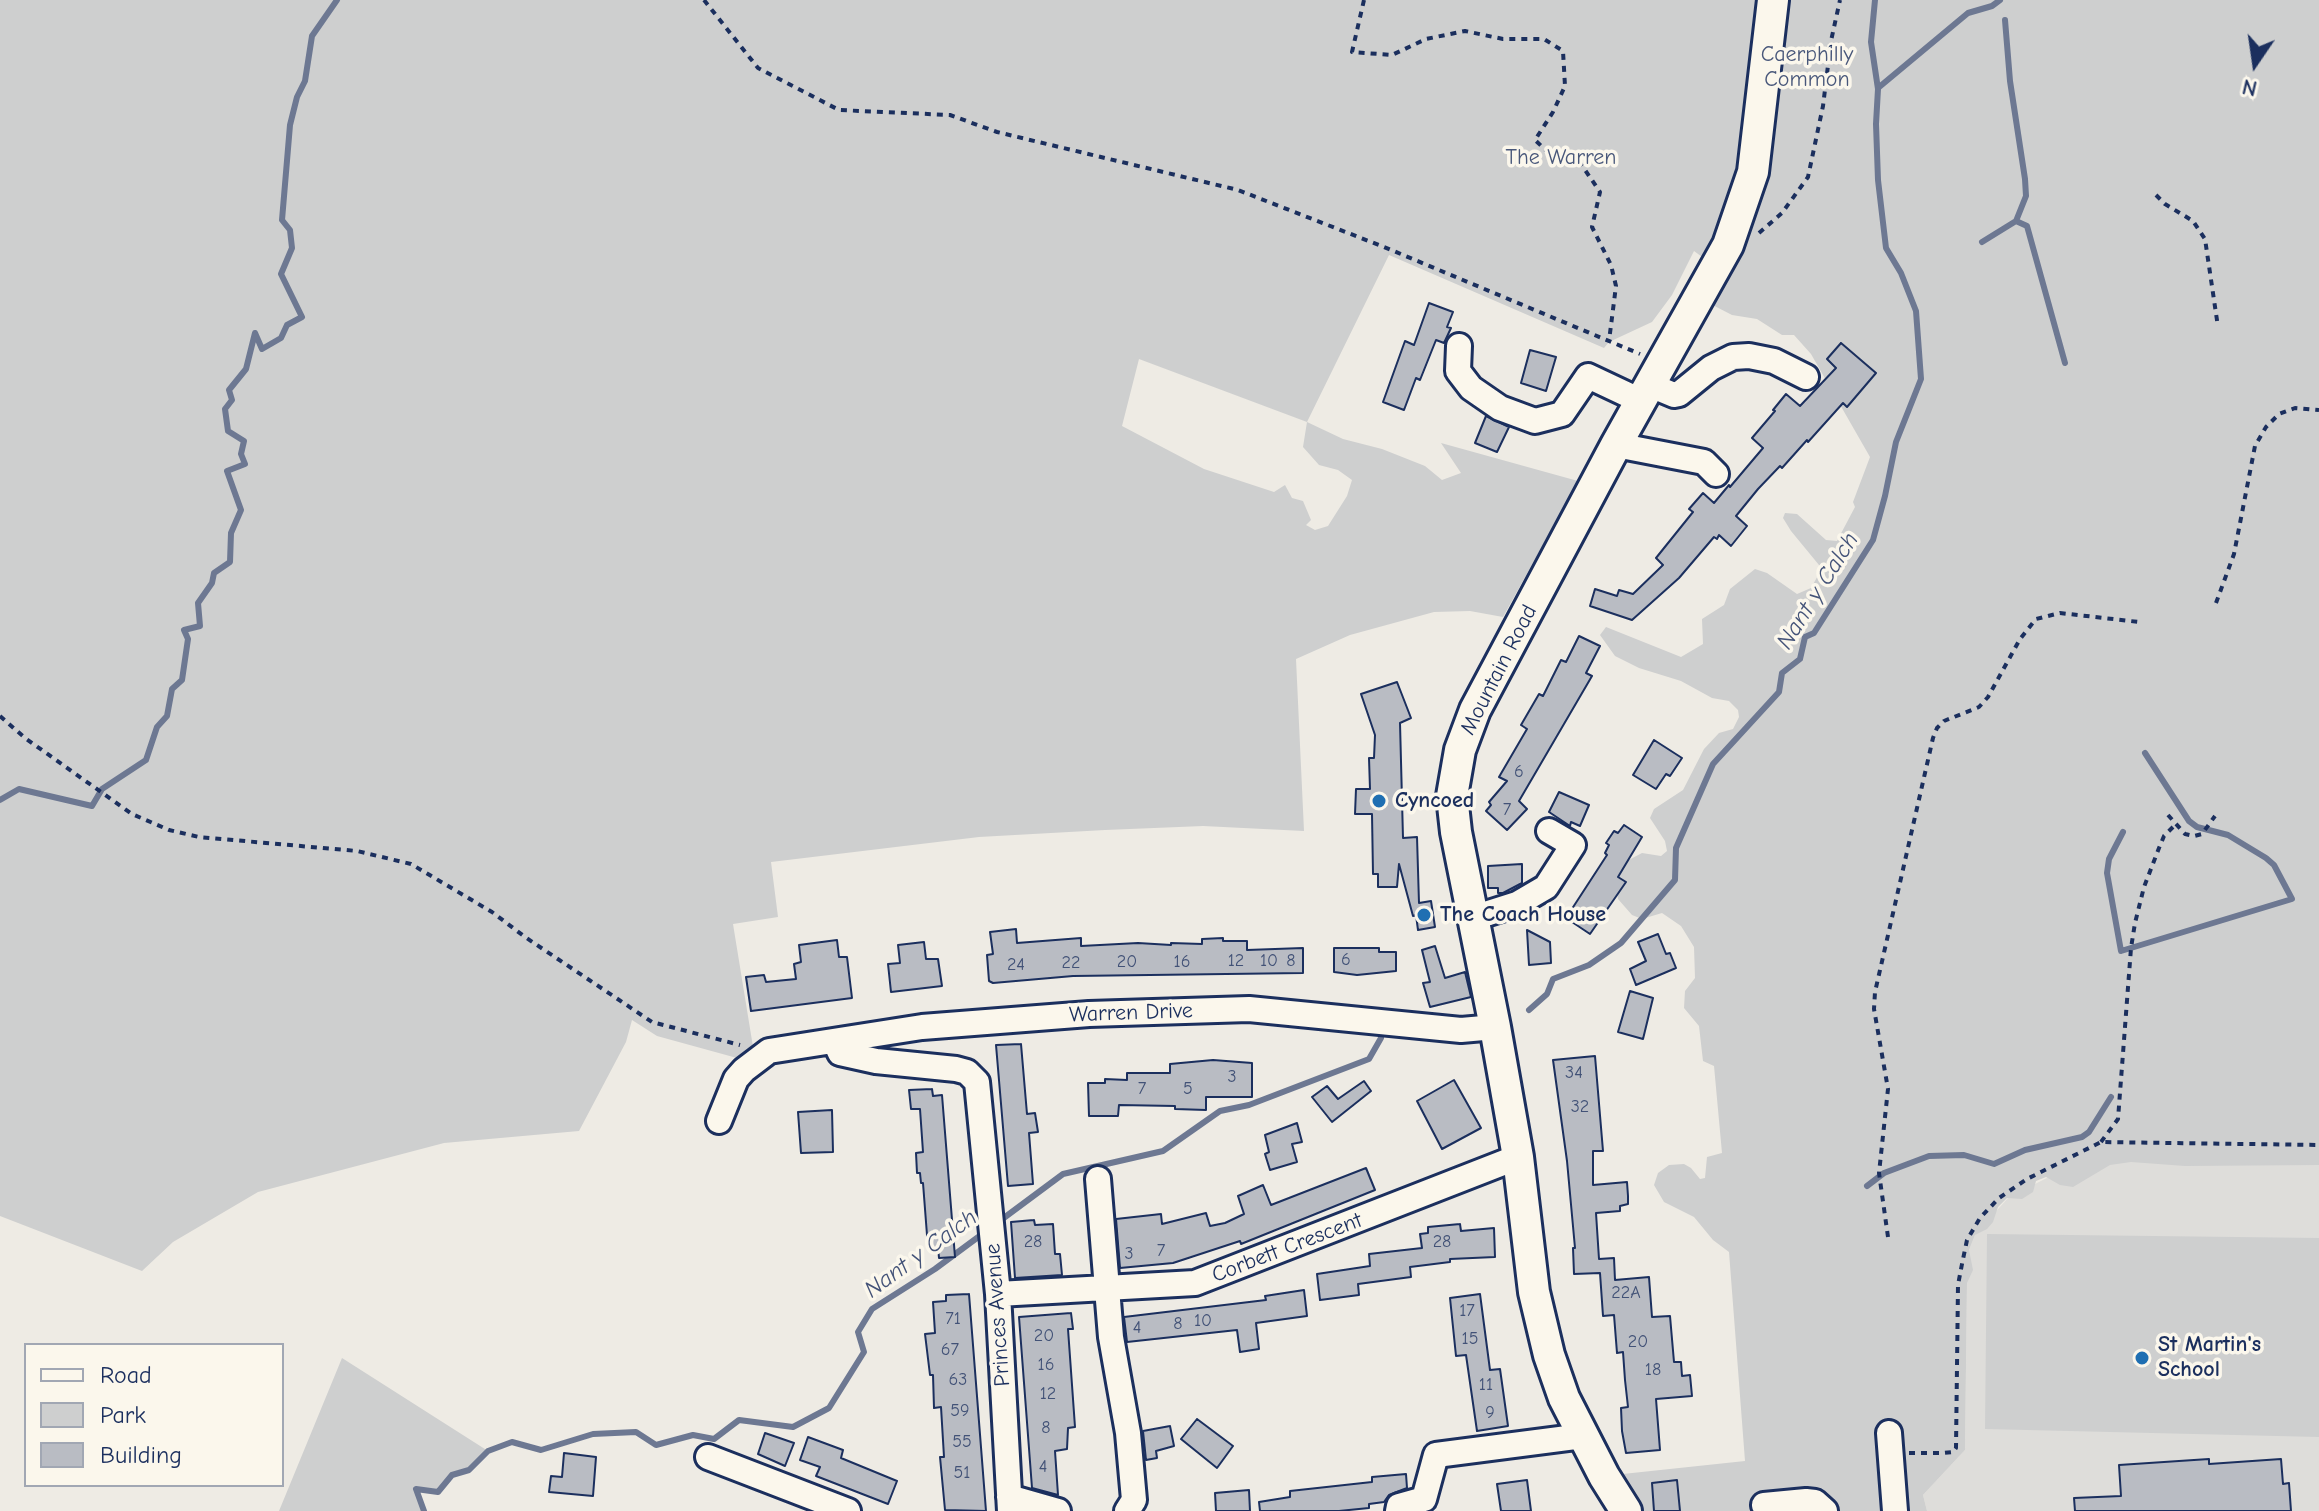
<!DOCTYPE html>
<style>
body{margin:0}
#map{position:relative;width:2319px;height:1511px;overflow:hidden;background:#eeebe4;font-family:"Comic Neue",sans-serif}
canvas{display:block}
.legend{position:absolute;left:24px;top:1343px;width:260px;height:144px;box-sizing:border-box;background:#fbf7ec;border:2px solid #a1a7b3;margin:0;padding:10px 14px;list-style:none;font-size:24px;color:#1b2f5e}
.legend li{display:flex;align-items:center;gap:16px;height:40px}
.legend b{width:40px;border:2px solid #a1a7b3}
.north{position:absolute;left:2215px;top:24px;width:80px;height:80px;-webkit-text-stroke:6px #fbf7ec;paint-order:stroke;rotate:193deg;font-size:22px;font-weight:700;line-height:32px;text-align:center;color:#1b2f5e}
.north::after{content:'';display:block;margin:auto;width:28px;height:36px;background:#1b2f5e;clip-path:polygon(50% 0,100% 100%,50% 72%,0 100%)}
</style>
<div id="map">
<canvas width="2319" height="1511"></canvas>
<ul class="legend">
<li><b style="height:10px;background:#fbf7ec"></b>Road</li>
<li><b style="height:22px;background:#cecfcf"></b>Park</li>
<li><b style="height:22px;background:#b9bcc3"></b>Building</li>
</ul>
<div class="north">N</div>
</div>
<script>
const ctx = document.querySelector('canvas').getContext('2d');
ctx.lineJoin = 'round';
function paint(path, color) {
  ctx.fillStyle = color;
  ctx.fill(path, 'evenodd');
}
function toPath(rows) {
  const path = new Path2D();
  for (const r of rows) {
    path.moveTo(r[0], r[1]);
    for (let i = 2; i < r.length; i += 2) path.lineTo(r[i], r[i + 1]);
  }
  return path;
}
function trace(path, color, width, dash) {
  ctx.strokeStyle = color;
  ctx.lineWidth = width;
  ctx.lineCap = dash ? 'butt' : 'round';
  ctx.setLineDash(dash || []);
  ctx.stroke(path);
}
function drawText(font, color, halo, rows, align = 'center') {
  ctx.font = font + ' "Comic Neue",sans-serif';
  ctx.lineWidth = 7;
  ctx.setLineDash([]);
  ctx.textBaseline = 'middle';
  ctx.strokeStyle = halo;
  ctx.fillStyle = color;
  for (const [text, x, y, turn = 0] of rows) {
    ctx.save();
    ctx.translate(x, y);
    ctx.rotate((+turn || 0) * Math.PI / 180);
    ctx.textAlign = isNaN(turn) ? turn : align;
    if (halo) ctx.strokeText(text, 0, 0);
    ctx.fillText(text, 0, 0);
    ctx.restore();
  }
}
paint(toPath([
 [2101,1150,2319,1157,2319,1511,1927,1511,1923,1495,1965,1450,1967,1283,1969,1250,1975,1235,2008,1198]
]), '#deddda');
paint(toPath([
 [0,0,2319,0,2319,1165,2185,1166,2131,1162,2110,1165,2073,1187,2060,1185,2046,1177,2036,1181,2033,1192,2022,1199,2007,1198,1998,1207,1993,1222,1987,1229,1975,1235,1969,1250,1973,1270,1967,1283,1965,1450,1923,1495,1927,1511,1626,1511,1604,1476,1745,1461,1729,1252,1713,1240,1694,1217,1664,1202,1654,1185,1658,1173,1669,1165,1684,1164,1691,1168,1700,1179,1705,1178,1707,1157,1722,1153,1714,1066,1703,1061,1699,1026,1684,1008,1685,991,1695,978,1694,947,1681,926,1662,913,1642,919,1632,915,1618,899,1615,880,1623,863,1642,853,1661,856,1667,851,1665,841,1650,818,1654,809,1683,790,1704,749,1719,733,1733,729,1739,717,1738,710,1729,701,1712,698,1681,681,1639,668,1615,656,1600,635,1606,627,1681,657,1703,644,1702,619,1724,605,1730,589,1755,569,1767,573,1797,594,1811,588,1820,572,1819,565,1791,531,1783,518,1785,513,1797,514,1826,540,1837,541,1855,507,1853,502,1870,457,1811,354,1794,335,1782,335,1757,319,1732,315,1699,298,1717,268,1694,251,1672,295,1652,322,1609,342,1604,348,1389,255,1307,422,1343,439,1382,449,1425,466,1442,480,1461,473,1441,443,1578,481,1503,617,1470,611,1434,612,1350,635,1296,659,1304,831,1203,826,1105,830,979,837,771,862,778,917,733,924,754,1053,737,1058,657,1036,632,1020,626,1042,579,1131,444,1143,258,1192,173,1242,142,1271,0,1216],
 [1139,359,1307,422,1303,447,1319,465,1338,470,1352,480,1347,496,1328,526,1315,530,1306,525,1311,520,1303,501,1292,498,1285,485,1274,492,1204,469,1122,426],
 [1987,1234,2319,1238,2319,1437,1985,1429],
 [342,1358,488,1451,469,1470,452,1475,438,1492,416,1489,424,1511,279,1511]
]), '#cecfcf');
trace(toPath([
 [2005,20,2010,81,2025,179,2026,196,2016,221],
 [1878,88,1968,13,1992,6,2000,0],
 [1982,242,2016,221,2027,226,2065,363],
 [0,800,19,789,92,806,102,789,146,760,157,727,167,716,172,689,182,680,188,639,184,630,200,626,198,603,212,583,214,573,230,562,231,533,241,510,227,471,245,464,241,454,244,441,228,431,225,409,232,400,229,390,246,369,255,333,262,349,281,338,287,325,302,317,281,274,292,248,290,230,282,220,290,125,297,97,305,81,312,36,337,0],
 [2123,832,2109,859,2107,873,2121,951,2292,899,2274,865,2266,858,2228,835,2197,827,2189,821,2145,753],
 [1529,1010,1547,994,1553,979,1589,965,1621,943,1675,880,1676,848,1713,764,1779,692,1782,673,1800,659,1805,637,1814,633,1873,540,1885,496,1896,442,1921,379,1916,311,1901,273,1886,248,1878,180,1876,124,1878,89,1871,42,1875,0],
 [1867,1186,1884,1173,1929,1156,1964,1155,1994,1164,2025,1150,2082,1137,2089,1132,2111,1097],
 [997,1223,1063,1174,1163,1151,1220,1111,1249,1105,1369,1059,1381,1038],
 [424,1511,416,1489,438,1492,452,1475,469,1470,488,1451,512,1442,541,1450,593,1434,636,1432,656,1445,693,1435,714,1439,739,1420,793,1427,829,1408,864,1352,858,1332,872,1309,935,1269,985,1232]
]), '#6d7892', 6);
const building = toPath([
 [1429,303,1453,312,1447,327,1451,328,1444,343,1436,340,1420,380,1416,378,1404,410,1383,402,1405,341,1414,345,1429,303],
 [1841,343,1876,373,1847,407,1843,403,1808,442,1807,440,1782,468,1780,466,1758,489,1736,516,1747,526,1731,546,1719,535,1717,539,1714,537,1679,578,1632,620,1590,606,1595,589,1617,596,1619,590,1633,594,1663,565,1656,558,1693,512,1689,509,1703,493,1714,503,1729,485,1730,487,1763,448,1752,438,1775,411,1773,410,1786,394,1800,406,1836,368,1827,359,1841,343],
 [1530,350,1556,357,1546,391,1521,383,1530,350],
 [1486,416,1509,427,1497,452,1475,443,1486,416],
 [1579,636,1600,646,1586,673,1592,676,1519,801,1527,809,1507,830,1486,811,1491,805,1489,802,1507,781,1499,777,1527,729,1521,725,1539,694,1543,696,1561,660,1566,662,1579,636],
 [1397,682,1411,718,1400,723,1403,838,1417,837,1419,903,1431,901,1435,927,1418,930,1416,915,1413,916,1399,864,1397,887,1378,887,1378,874,1373,874,1372,814,1355,814,1356,789,1370,789,1369,758,1374,758,1375,735,1361,694,1397,682],
 [1654,740,1682,758,1670,776,1666,774,1656,789,1633,775,1654,740],
 [1559,792,1589,805,1580,826,1571,822,1570,826,1549,812,1559,792],
 [1624,825,1642,837,1618,877,1626,882,1590,934,1566,918,1607,855,1605,853,1609,845,1606,843,1614,831,1618,833,1624,825],
 [1522,864,1522,883,1503,893,1498,893,1498,888,1488,888,1488,866,1522,864],
 [1016,929,1017,943,1081,938,1081,946,1138,943,1171,945,1171,943,1202,944,1202,939,1223,938,1223,941,1247,941,1247,950,1303,948,1303,973,1073,976,993,983,989,981,987,955,993,954,990,932,1016,929],
 [1527,930,1550,942,1551,963,1529,965,1527,930],
 [1658,934,1666,954,1670,953,1676,968,1636,985,1630,969,1646,961,1638,942,1658,934],
 [837,940,839,957,847,957,852,998,751,1011,746,977,764,975,766,982,796,979,794,964,801,962,799,945,837,940],
 [924,942,926,959,938,959,942,986,891,992,888,964,900,963,898,945,924,942],
 [1435,946,1445,978,1465,972,1471,997,1430,1007,1423,983,1430,982,1422,950,1435,946],
 [1334,948,1379,948,1379,952,1396,952,1396,971,1357,975,1334,972,1334,948],
 [1630,991,1653,998,1643,1039,1618,1032,1630,991],
 [1021,1044,1027,1114,1035,1113,1038,1132,1029,1133,1033,1184,1008,1186,996,1045,1021,1044],
 [1595,1056,1603,1151,1593,1151,1593,1185,1627,1182,1628,1196,1628,1204,1620,1206,1620,1211,1596,1213,1599,1259,1614,1258,1615,1280,1649,1277,1652,1317,1670,1316,1674,1362,1681,1362,1682,1376,1690,1375,1692,1396,1656,1399,1660,1450,1626,1453,1622,1431,1621,1408,1628,1407,1625,1380,1623,1352,1617,1353,1614,1315,1603,1316,1600,1273,1574,1274,1573,1248,1575,1248,1567,1161,1553,1060,1595,1056],
 [1213,1060,1252,1063,1252,1097,1206,1097,1206,1110,1175,1109,1175,1106,1119,1105,1118,1116,1089,1116,1088,1083,1105,1083,1105,1079,1127,1080,1127,1073,1170,1073,1170,1064,1213,1060],
 [1454,1080,1481,1128,1442,1149,1417,1101,1454,1080],
 [1364,1081,1371,1091,1332,1122,1312,1097,1327,1086,1338,1099,1364,1081],
 [932,1089,933,1096,942,1095,955,1257,939,1258,938,1247,928,1248,923,1183,921,1183,920,1173,917,1173,916,1153,923,1152,920,1109,911,1109,909,1090,932,1089],
 [832,1110,833,1152,801,1153,798,1112,832,1110],
 [1297,1123,1302,1142,1292,1144,1297,1162,1270,1170,1265,1154,1269,1152,1265,1135,1297,1123],
 [1366,1168,1375,1190,1241,1244,1240,1241,1173,1263,1120,1268,1116,1219,1161,1214,1162,1224,1206,1213,1210,1226,1225,1223,1244,1214,1238,1196,1263,1185,1271,1205,1366,1168],
 [1034,1220,1035,1225,1053,1224,1055,1254,1060,1254,1062,1275,1015,1278,1011,1222,1034,1220],
 [1460,1224,1461,1231,1494,1228,1495,1257,1450,1259,1450,1262,1410,1267,1411,1277,1358,1284,1359,1295,1320,1300,1317,1274,1370,1266,1369,1254,1422,1248,1420,1234,1428,1233,1428,1227,1460,1224],
 [1304,1290,1307,1316,1256,1323,1259,1349,1240,1352,1237,1330,1127,1342,1124,1317,1266,1300,1265,1296,1304,1290],
 [969,1294,986,1511,945,1510,940,1457,944,1457,941,1407,934,1408,933,1375,930,1375,925,1334,935,1333,933,1302,946,1301,946,1295,969,1294],
 [1480,1294,1490,1370,1500,1369,1508,1426,1477,1431,1466,1355,1456,1356,1450,1298,1480,1294],
 [1071,1313,1073,1329,1068,1329,1075,1427,1068,1428,1067,1449,1055,1451,1058,1495,1032,1488,1019,1317,1071,1313],
 [1197,1419,1233,1446,1217,1468,1181,1439,1197,1419],
 [1170,1426,1174,1446,1156,1451,1157,1458,1146,1460,1143,1431,1170,1426],
 [765,1433,794,1443,785,1466,758,1454,765,1433],
 [808,1437,843,1450,841,1458,897,1481,888,1504,816,1476,820,1467,800,1460,808,1437],
 [564,1453,596,1457,593,1496,549,1492,551,1476,562,1477,564,1453],
 [2209,1459,2209,1464,2281,1459,2283,1484,2289,1483,2291,1511,2075,1511,2074,1498,2121,1496,2119,1465,2209,1459],
 [1406,1474,1407,1488,1389,1495,1384,1502,1369,1504,1369,1508,1339,1511,1260,1511,1259,1502,1290,1497,1290,1491,1372,1482,1372,1477,1406,1474],
 [1527,1480,1531,1511,1501,1511,1497,1484,1527,1480],
 [1677,1480,1680,1511,1654,1511,1652,1483,1677,1480],
 [1249,1490,1250,1511,1216,1511,1215,1493,1249,1490]
]);
paint(building, '#b9bcc3');
trace(building, '#1b2f5e', 2);
const minor = toPath([
 [1459,346,1458,371,1471,388,1500,408,1535,421,1562,414,1588,376,1641,401],
 [1650,385,1674,395,1679,394,1711,368,1733,357,1749,356,1774,361,1806,377],
 [1616,445,1704,462,1716,474],
 [1473,918,1517,904,1546,887,1573,845,1549,831],
 [835,1042,840,1053,876,1061,956,1069,967,1072,977,1082,998,1294,1010,1511],
 [719,1121,736,1079,744,1070,769,1051,922,1027,1089,1014,1249,1009,1461,1030,1495,1027],
 [1098,1179,1111,1337,1128,1433,1134,1500,1127,1511],
 [998,1294,1195,1283,1518,1157],
 [1889,1433,1895,1511],
 [708,1457,848,1511],
 [1009,1497,1058,1511],
 [1764,1505,1806,1501,1815,1502,1825,1511],
 [1398,1511,1399,1506,1424,1499,1436,1455,1583,1436]
]);
const major = toPath([
 [1626,1511,1604,1476,1564,1398,1549,1355,1534,1292,1518,1157,1495,1027,1456,832,1452,796,1460,750,1475,710,1616,445,1728,245,1753,172,1773,0]
]);
trace(minor, '#1b2f5e', 30);
trace(major, '#1b2f5e', 36);
trace(toPath([
 [704,0,758,68,839,110,950,115,997,132,1238,190,1384,247,1640,354],
 [1364,0,1352,52,1392,55,1426,39,1465,31,1503,39,1544,39,1563,51,1565,86,1553,112,1535,140,1553,157,1581,164,1600,192,1592,227,1611,265,1616,286,1609,341],
 [2156,195,2165,204,2193,221,2205,239,2218,327],
 [1759,233,1782,213,1808,177,1823,106,1831,41,1840,0],
 [2216,603,2234,554,2255,446,2266,427,2279,414,2295,408,2319,410],
 [0,716,25,738,132,814,169,830,199,837,357,851,411,864,492,912,525,937,652,1022,740,1045],
 [2168,815,2185,834,2194,836,2202,834,2215,816],
 [2101,1142,2118,1119,2131,948,2135,923,2144,887,2159,848,2164,836,2176,824],
 [1888,1237,1879,1173,1888,1089,1874,1009,1875,992,1933,738,1937,728,1944,721,1979,707,1988,697,2020,639,2036,619,2060,613,2139,622],
 [1909,1453,1943,1453,1953,1452,1956,1448,1958,1285,1962,1264,1967,1240,1980,1218,1999,1198,2027,1179,2101,1142,2319,1145]
]), '#1b2f5e', 4, [6, 6]);
trace(minor, '#fbf7ec', 24);
trace(major, '#fbf7ec', 30);
for (const [x, y, r, color] of [
 [1379,801,8,"#1f6fb2"],
 [1424,915,8,"#1f6fb2"],
 [2142,1358,8,"#1f6fb2"]
]) {
  const dot = new Path2D();
  dot.arc(x, y, r, 0, 2 * Math.PI);
  ctx.fillStyle = color;
  ctx.fill(dot);
  trace(dot, '#fbf7ec', 3);
}
drawText('18px', '#425277', null, [
 ["6",1519,772],
 ["7",1507,810],
 ["6",1346,960],
 ["12",1236,961],
 ["10",1269,961],
 ["8",1291,961],
 ["20",1127,962],
 ["16",1182,962],
 ["22",1071,963],
 ["24",1016,965],
 ["34",1574,1073],
 ["3",1232,1077],
 ["7",1142,1089],
 ["5",1188,1089],
 ["32",1580,1107],
 ["28",1033,1242],
 ["28",1442,1242],
 ["7",1161,1251],
 ["3",1129,1254],
 ["22A",1626,1293],
 ["17",1467,1311],
 ["71",953,1319],
 ["10",1203,1321],
 ["8",1178,1324],
 ["4",1137,1328],
 ["20",1044,1336],
 ["15",1470,1339],
 ["20",1638,1342],
 ["67",950,1350],
 ["16",1046,1365],
 ["18",1653,1370],
 ["63",958,1380],
 ["11",1486,1385],
 ["12",1048,1394],
 ["59",960,1411],
 ["9",1490,1413],
 ["8",1046,1428],
 ["55",962,1442],
 ["4",1043,1467],
 ["51",962,1473]
]);
drawText('22px', '#48577a', '#fbf7ec', [
 ["Caerphilly",1807,55],
 ["Common",1807,80],
 ["The Warren",1561,158]
]);
drawText('22px', '#1b2f5e', '#fbf7ec', [
 ["Mountain Road",1499,670,-63],
 ["Warren Drive",1131,1013,-2],
 ["Corbett Crescent",1287,1248,-21],
 ["Princes Avenue",998,1315,-94]
]);
drawText('bold 22px', '#1b2f5e', '#fbf7ec', [
 ["Cyncoed",1395,801],
 ["The Coach House",1440,915],
 ["St Martin's",2158,1345],
 ["School",2158,1370]
], 'left');
drawText('italic 24px', '#445378', '#fbf7ec', [
 ["Nant y Calch",1818,591,-58],
 ["Nant y Calch",921,1254,-36]
]);
</script>
